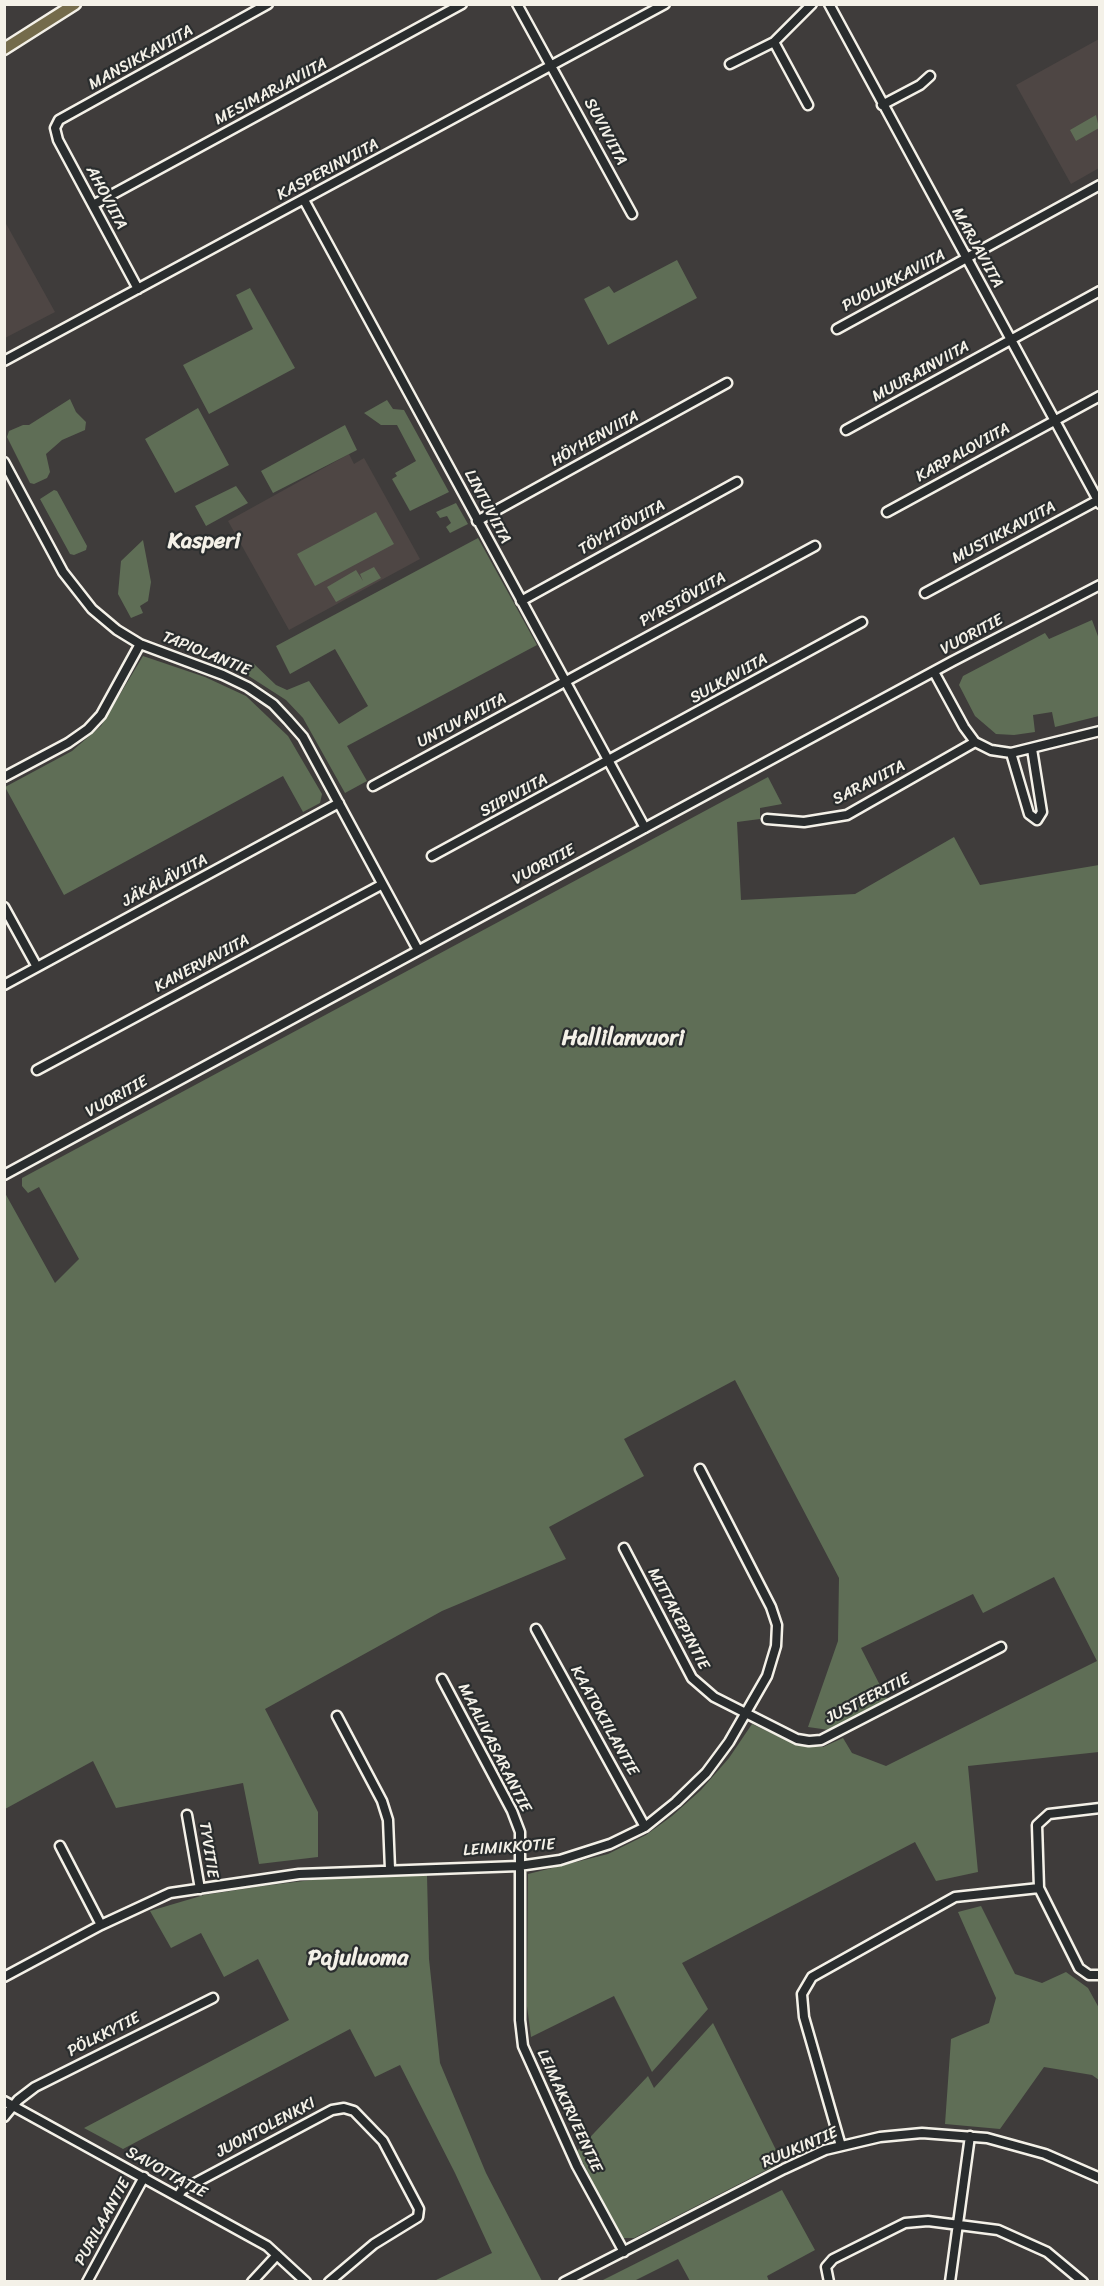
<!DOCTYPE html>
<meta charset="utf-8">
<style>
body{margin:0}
#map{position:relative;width:1104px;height:2286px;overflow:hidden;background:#3f3c3b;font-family:Sriracha,sans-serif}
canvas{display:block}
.frame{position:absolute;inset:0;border:6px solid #f4f1e8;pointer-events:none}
</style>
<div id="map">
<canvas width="1104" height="2286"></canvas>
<div class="frame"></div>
</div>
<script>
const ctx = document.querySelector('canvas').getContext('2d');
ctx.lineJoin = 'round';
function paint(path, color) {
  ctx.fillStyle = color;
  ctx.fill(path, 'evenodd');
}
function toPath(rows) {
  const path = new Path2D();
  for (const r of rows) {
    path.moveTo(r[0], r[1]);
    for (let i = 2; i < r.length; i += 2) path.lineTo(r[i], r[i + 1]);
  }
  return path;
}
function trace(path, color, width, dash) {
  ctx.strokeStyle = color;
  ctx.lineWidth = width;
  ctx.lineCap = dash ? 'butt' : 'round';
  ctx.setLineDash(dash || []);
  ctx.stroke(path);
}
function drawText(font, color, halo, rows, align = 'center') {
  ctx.font = font + ' Sriracha,sans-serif';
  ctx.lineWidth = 4.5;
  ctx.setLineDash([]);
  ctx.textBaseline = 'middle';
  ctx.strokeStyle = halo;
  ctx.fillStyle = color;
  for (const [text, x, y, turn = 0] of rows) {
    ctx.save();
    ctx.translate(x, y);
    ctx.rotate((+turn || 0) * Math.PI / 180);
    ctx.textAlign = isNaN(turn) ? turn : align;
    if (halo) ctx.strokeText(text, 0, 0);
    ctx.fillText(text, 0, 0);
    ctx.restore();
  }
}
paint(toPath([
 [1099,39,1099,168,1071,184,1016,85],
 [4,220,55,312,5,338,4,338],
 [349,454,354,464,364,458,420,559,289,630,228,521]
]), '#4e4644');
paint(toPath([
 [1096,115,1099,128,1076,141,1070,130],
 [677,260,697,298,608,345,584,299,609,286,614,293],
 [250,288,295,368,209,414,183,365,253,329,236,295],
 [70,399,76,412,86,422,85,430,62,440,46,454,50,472,47,478,34,484,30,483,7,437,9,431,23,425,29,425],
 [387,400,393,409,404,410,449,492,410,511,392,479,397,476,395,473,416,461,397,425,381,425,364,413],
 [198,408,229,465,175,493,145,439],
 [345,425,357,450,273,493,261,471],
 [236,486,248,503,206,526,195,506],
 [54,490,57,491,87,546,86,550,74,555,70,554,40,499],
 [456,503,468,524,450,533,446,527,451,523,447,516,440,518,436,512],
 [376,512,394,544,315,586,297,554],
 [478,538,537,645,347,746,367,781,345,793,303,718,286,700,244,673,249,663,254,664,276,685,287,690,309,681,339,724,368,706,335,649,290,674,276,646],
 [143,540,151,582,148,601,140,606,143,613,131,618,118,594,121,561],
 [374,567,381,578,336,602,327,587,356,570,363,581,360,574],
 [1092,620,1099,639,1099,716,1055,727,1052,712,1033,715,1035,732,1014,735,996,734,975,716,959,685,963,676,1045,633,1049,639],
 [143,656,205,677,246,696,288,736,322,794,320,803,303,812,283,776,64,895,5,787,72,751,101,726],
 [768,777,782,804,760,808,760,819,737,822,741,900,855,894,954,837,980,885,1099,865,1099,1752,968,1766,978,1872,936,1881,915,1842,682,1963,708,2009,652,2072,614,1996,531,2037,527,2006,528,1874,608,1854,646,1835,672,1816,701,1790,729,1758,752,1724,799,1746,823,1747,843,1738,852,1753,886,1766,1097,1661,1054,1577,983,1613,973,1594,861,1648,887,1699,829,1730,808,1727,838,1641,839,1578,735,1380,624,1439,644,1476,549,1527,566,1559,442,1611,265,1709,318,1812,318,1857,259,1864,243,1783,116,1808,93,1761,5,1809,5,1193,55,1283,79,1259,39,1187,28,1193,22,1186,22,1178],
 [427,1875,429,1959,440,2063,486,2173,542,2281,434,2281,492,2253,455,2173,400,2065,375,2077,350,2029,123,2149,84,2128,289,2020,258,1959,224,1977,201,1933,171,1948,150,1911,204,1895,263,1886,344,1876],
 [981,1906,1015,1974,1042,1983,1066,1972,1088,1988,1099,2008,1099,2080,1092,2075,1044,2067,1000,2129,945,2124,951,2039,989,2023,996,1998,958,1912],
 [713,2023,782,2162,634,2238,621,2238,577,2151,648,2076,654,2088],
 [782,2190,815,2250,767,2276,769,2281,690,2281,678,2259,634,2281,601,2281]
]), '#5f6e56');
const minor = toPath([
 [517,4,632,214],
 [829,4,1100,504],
 [774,42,808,105],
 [730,64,774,42,812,4],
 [882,105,920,85,930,76],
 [304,200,645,828],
 [93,205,462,4],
 [138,289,58,140,55,128,59,120,268,4],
 [837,329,1100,185],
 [4,361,665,4],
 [846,430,1100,291],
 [4,462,63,572,92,609,117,630,140,644,223,675,248,687,273,704,288,720,303,737,418,950],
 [887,512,1100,396],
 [477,521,727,383],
 [925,593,1100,499],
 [521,601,737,482],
 [934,672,964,727,975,742,991,750,1011,753,1100,731],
 [1011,753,1029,814,1037,820,1042,812,1032,749],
 [4,777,68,743,88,729,101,715,140,644],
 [373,786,815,546],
 [767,819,804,822,847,815,975,742],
 [432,856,862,622],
 [4,907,37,967],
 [4,985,339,803],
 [37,1070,381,885],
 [4,1175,953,661,1100,585],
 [624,1548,692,1678,714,1697,797,1739,809,1741,821,1740,1001,1647],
 [536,1629,645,1827],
 [442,1679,512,1811,520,1832,520,2020,523,2046,577,2166,624,2252],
 [337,1716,382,1801,388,1820,390,1869],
 [1100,1808,1049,1814,1037,1825,1039,1888,1079,1968,1089,1975,1100,1975],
 [187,1815,200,1889],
 [60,1846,101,1925],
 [4,1977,101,1925,170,1893,299,1874,519,1866,560,1860,610,1844,645,1827,676,1802,706,1773,729,1742,767,1676,776,1646,777,1625,771,1607,700,1469],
 [4,2101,267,2246,306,2282],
 [4,2117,18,2100,35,2087,213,1998],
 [841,2146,804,2017,802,1994,812,1977,955,1897,1039,1888],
 [178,2196,182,2190,332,2110,344,2108,354,2111,383,2141,419,2209,418,2217,374,2244,329,2282],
 [87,2282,144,2177],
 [252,2282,277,2255],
 [564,2282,784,2169,825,2150,880,2137,922,2133,987,2138,1045,2154,1100,2178],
 [829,2282,826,2267,833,2259,905,2223,928,2221,998,2230,1047,2252,1083,2282],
 [950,2282,970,2136]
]);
const major = toPath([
 [4,49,75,4]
]);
trace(minor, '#f4f1e8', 13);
trace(major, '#f4f1e8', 15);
trace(minor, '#2a2d2e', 8);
trace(major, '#746b4b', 10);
drawText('16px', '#f4f1e8', '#2a2d2e', [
 ["MANSIKKAVIITA",141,58,-29],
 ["MESIMARJAVIITA",271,92,-28],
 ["SUVIVIITA",605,132,62],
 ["KASPERINVIITA",328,170,-28],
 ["AHOVIITA",106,198,62],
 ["MARJAVIITA",977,248,61],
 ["PUOLUKKAVIITA",894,281,-28],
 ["MUURAINVIITA",921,372,-29],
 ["HÖYHENVIITA",595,439,-29],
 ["KARPALOVIITA",963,453,-29],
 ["LINTUVIITA",487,507,62],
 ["TÖYHTÖVIITA",622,528,-29],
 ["MUSTIKKAVIITA",1004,533,-28],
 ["PYRSTÖVIITA",683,600,-29],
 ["VUORITIE",972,635,-28],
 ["TAPIOLANTIE",206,654,22],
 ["SULKAVIITA",729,679,-29],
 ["UNTUVAVIITA",462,721,-28],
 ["SARAVIITA",869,783,-27],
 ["SIIPIVIITA",514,796,-28],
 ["VUORITIE",544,865,-28],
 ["JÄKÄLÄVIITA",165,881,-28],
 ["KANERVAVIITA",202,964,-28],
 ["VUORITIE",117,1097,-29],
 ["MITTAKEPINTIE",678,1619,62],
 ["JUSTEERITIE",868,1699,-27],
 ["KAATOKIILANTIE",604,1721,61],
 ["MAALIVASARANTIE",494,1748,63],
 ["LEIMIKKOTIE",509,1848,-4],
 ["TYVITIE",208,1850,81],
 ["PÖLKKYTIE",104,2035,-27],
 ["LEIMAKIRVEENTIE",569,2111,65],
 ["JUONTOLENKKI",266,2128,-28],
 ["RUUKINTIE",800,2148,-23],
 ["SAVOTTATIE",166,2173,29],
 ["PURILAANTIE",103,2222,-61]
]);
drawText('bold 22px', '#f4f1e8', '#2a2d2e', [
 ["Kasperi",204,542],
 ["Hallilanvuori",623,1039],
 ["Pajuluoma",358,1959]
]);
</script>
